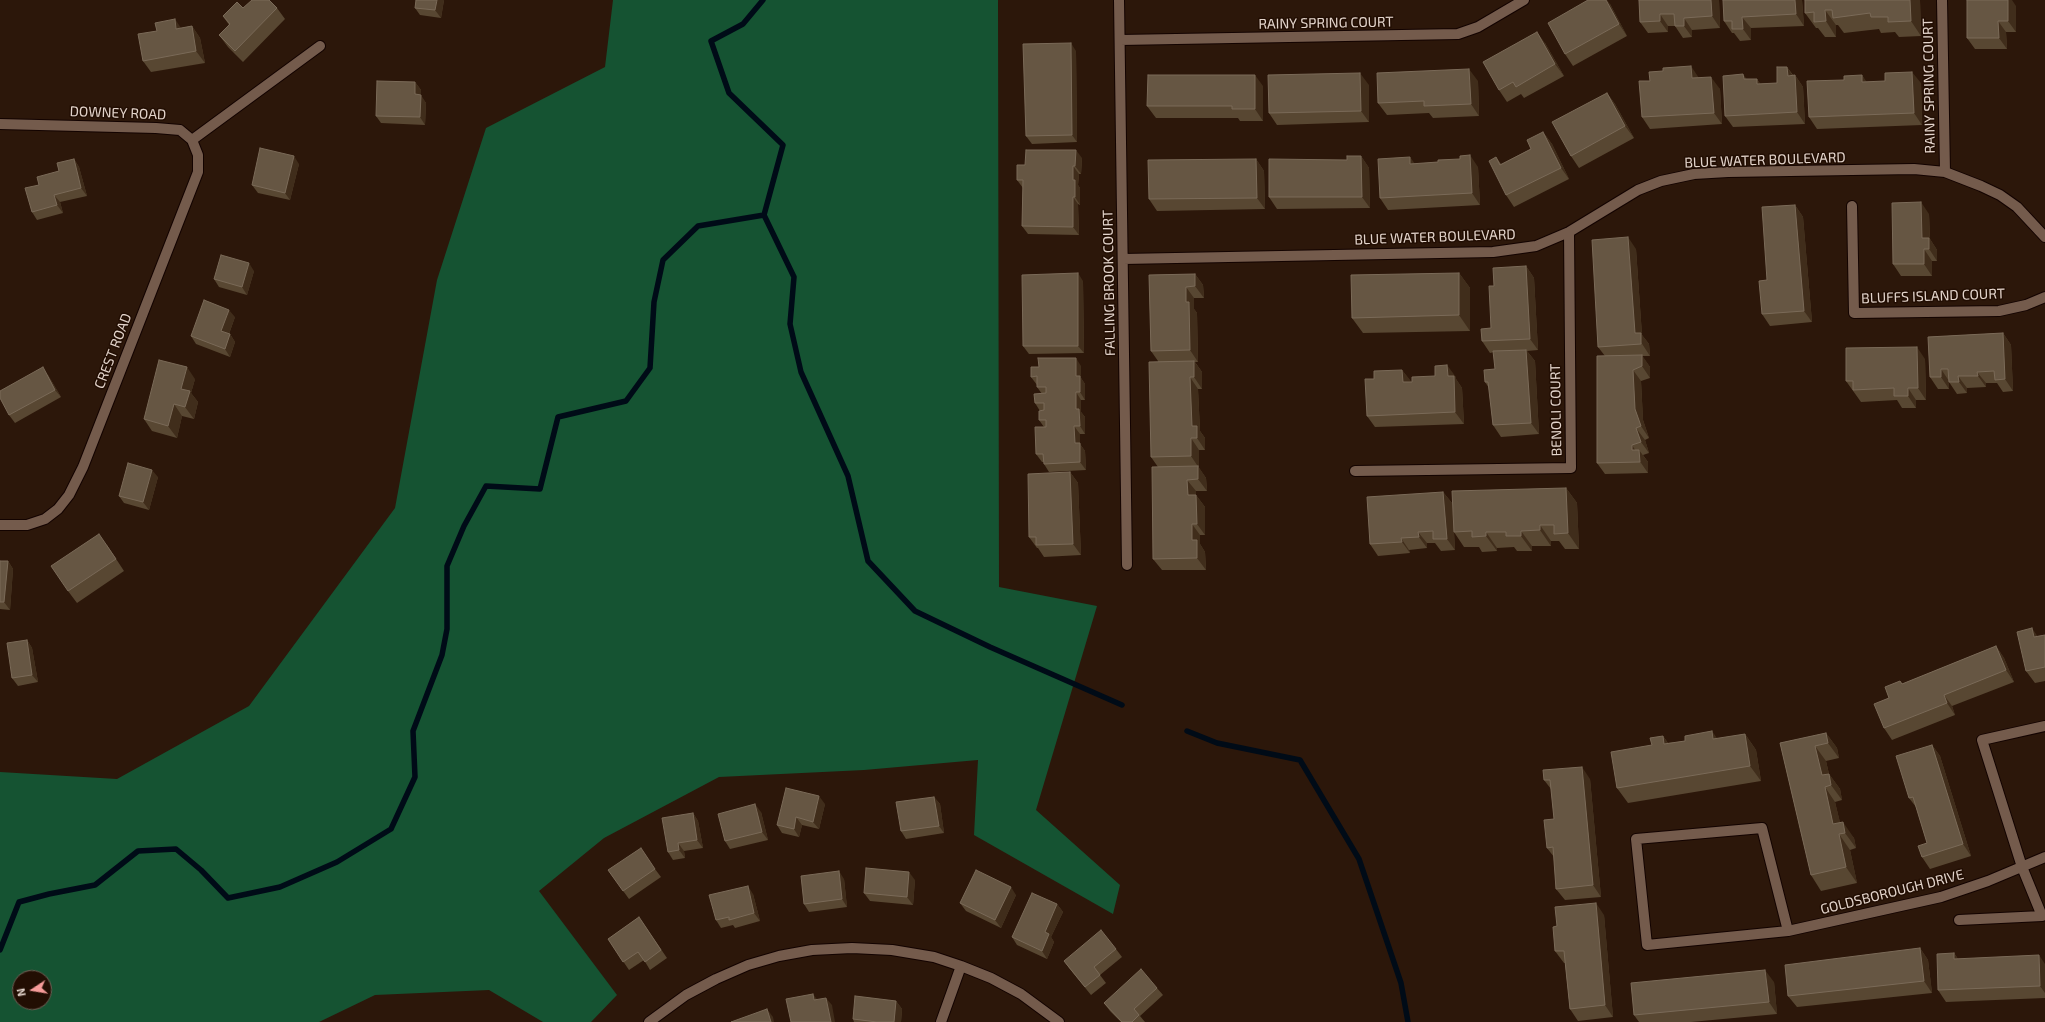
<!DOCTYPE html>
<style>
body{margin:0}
#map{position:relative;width:2045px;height:1022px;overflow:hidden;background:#2c170a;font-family:"Exo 2",sans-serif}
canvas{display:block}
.north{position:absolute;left:12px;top:970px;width:40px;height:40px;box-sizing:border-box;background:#220e03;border:1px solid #6f5d53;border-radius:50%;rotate:258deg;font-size:11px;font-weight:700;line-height:16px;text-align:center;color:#e3d4cb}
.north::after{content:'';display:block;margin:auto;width:14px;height:18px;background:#f59b99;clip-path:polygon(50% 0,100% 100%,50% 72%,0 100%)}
</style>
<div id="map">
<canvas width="2045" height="1022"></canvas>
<div class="north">N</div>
</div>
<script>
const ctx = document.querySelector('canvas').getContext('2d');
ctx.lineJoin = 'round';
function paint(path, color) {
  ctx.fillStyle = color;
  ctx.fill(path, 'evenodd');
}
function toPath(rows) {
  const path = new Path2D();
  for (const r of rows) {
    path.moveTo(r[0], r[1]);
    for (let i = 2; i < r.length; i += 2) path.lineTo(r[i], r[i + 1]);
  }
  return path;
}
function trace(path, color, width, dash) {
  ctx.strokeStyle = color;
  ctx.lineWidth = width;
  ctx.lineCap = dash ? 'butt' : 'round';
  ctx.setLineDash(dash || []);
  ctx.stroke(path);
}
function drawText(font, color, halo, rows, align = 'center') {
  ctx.font = font + ' "Exo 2",sans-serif';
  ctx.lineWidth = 3;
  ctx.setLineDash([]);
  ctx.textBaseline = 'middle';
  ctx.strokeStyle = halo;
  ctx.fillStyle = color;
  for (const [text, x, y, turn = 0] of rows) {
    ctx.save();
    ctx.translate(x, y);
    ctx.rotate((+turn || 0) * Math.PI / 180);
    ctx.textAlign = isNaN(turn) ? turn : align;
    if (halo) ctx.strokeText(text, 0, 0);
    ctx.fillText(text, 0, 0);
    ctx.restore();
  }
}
paint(toPath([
 [613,0,998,0,999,587,1097,606,1036,810,1120,885,1113,914,974,835,978,760,864,770,719,777,604,838,539,891,617,995,591,1022,543,1022,489,990,375,995,319,1022,0,1022,0,772,117,779,249,706,395,508,437,280,486,128,605,67],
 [20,978,44,978,44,1002,20,1002]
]), '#155332');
trace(toPath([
 [763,0,743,24,711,41,729,93,783,145,764,215,794,277,790,324,801,372,848,476,868,561,915,611,990,647,1122,705],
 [1187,731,1217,743,1300,760,1359,859,1401,983,1408,1022],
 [0,950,19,902,49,894,95,885,138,851,176,849,201,870,228,898,280,887,337,862,391,829,415,777,413,731,442,655,447,629,447,566,464,526,486,486,540,489,558,417,626,401,650,368,654,302,663,260,698,226,764,215]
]), '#000b17', 5.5);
const minor = toPath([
 [1119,0,1127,565],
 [1942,0,1945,172],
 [1120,40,1458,34,1478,27,1524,0],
 [0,124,156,128,180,130,192,140,320,46],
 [1852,206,1854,313,1999,311,2026,305,2045,297],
 [1123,259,1493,252,1536,246,1569,232,1638,190,1661,181,1694,174,1728,172,1914,169,1945,172,1981,186,2000,195,2017,207,2045,237],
 [1355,471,1571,468,1569,232],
 [0,525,27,525,45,519,58,509,69,495,83,467,198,172,198,155,192,140],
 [2045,726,1982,740,2022,867,2042,916,2045,915],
 [1959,920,2042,916],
 [1788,931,1762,828,1636,839,1647,945,1788,931,1941,897,1988,881,2045,857],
 [649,1022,686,995,716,979,748,965,779,956,812,950,852,948,892,950,934,957,961,966,991,978,1021,994,1059,1022],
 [941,1022,961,966]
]);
trace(minor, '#130300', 12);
trace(minor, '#745b4c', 10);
paint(toPath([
 [444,0,441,18,420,15,415,8],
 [1639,0,1719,0,1720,28,1692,30,1692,37,1683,38,1675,26,1668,26,1668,32,1648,33,1640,22],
 [1802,0,1804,26,1751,28,1751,40,1740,41,1734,33,1732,33,1724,21],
 [1805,0,1920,0,1921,36,1899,37,1895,32,1881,33,1879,29,1844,33,1838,25,1836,25,1836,37,1825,37,1818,28,1816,28,1805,13],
 [1610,4,1627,36,1573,66,1565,54],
 [2016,6,2016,32,2006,32,2007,49,1975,49,1967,38],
 [243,8,277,8,285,19,243,62,228,47,219,35,229,25,223,16],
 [192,26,200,38,205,63,151,72,143,61,181,28],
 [1545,43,1564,76,1524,98,1521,94,1507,102,1499,90],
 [1076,51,1077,142,1032,144,1026,136],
 [1787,67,1793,75,1795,75,1803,87,1805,124,1733,127,1725,116,1747,79,1757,79,1760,84,1777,83],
 [1862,75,1866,82,1921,83,1922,125,1817,129,1809,117,1844,80],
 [1700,78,1720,89,1722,124,1650,129,1642,117,1650,81],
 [1478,81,1479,116,1433,118,1429,113,1387,115,1378,103],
 [415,82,421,90,420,95,426,103,425,125,381,123,376,116],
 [1369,85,1369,122,1277,125,1269,113],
 [1263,86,1263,121,1240,121,1238,118,1156,118,1147,106],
 [1607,93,1615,104,1634,138,1579,168,1571,156],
 [1543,132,1552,144,1569,179,1514,207,1506,195,1496,157,1501,164,1531,149],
 [1361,156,1369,168,1370,208,1277,209,1269,197,1347,160],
 [1082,158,1081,174,1079,174,1078,185,1080,188,1080,205,1078,204,1079,235,1028,234,1022,226,1023,188,1017,180,1025,165],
 [74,159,79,167,87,196,60,202,63,213,37,220,32,212,39,185,59,171],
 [1256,159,1264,171,1265,209,1157,211,1149,199],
 [1438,162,1478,167,1480,205,1388,210,1380,198,1415,164],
 [299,164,290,200,258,193,252,185],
 [1795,205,1803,217,1812,322,1770,326,1762,314,1767,280],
 [1929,214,1930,239,1937,250,1937,261,1932,261,1932,276,1901,276,1893,264],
 [1636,249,1642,335,1649,344,1650,356,1642,356,1650,367,1650,378,1641,381,1643,420,1649,438,1645,440,1649,453,1643,455,1648,462,1648,473,1605,474,1597,463,1605,356,1598,347],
 [1526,266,1534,278,1538,350,1527,351,1535,361,1539,434,1501,437,1493,425,1489,388,1485,382,1495,369,1494,352,1490,353,1482,341,1491,328,1494,286],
 [254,271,247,295,219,287,214,279],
 [1459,273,1470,288,1470,331,1363,333,1352,318],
 [1195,274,1203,285,1204,298,1194,298,1194,309,1197,313,1198,362,1195,362,1202,372,1202,389,1198,389,1200,431,1205,438,1205,450,1199,450,1199,468,1206,478,1207,491,1196,491,1196,495,1205,507,1205,535,1200,535,1200,544,1205,552,1206,570,1162,570,1153,559,1158,467,1151,457,1158,361,1151,351,1149,275],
 [1083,281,1084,353,1029,354,1023,346],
 [235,317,229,334,230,334,235,342,230,357,196,344,191,336],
 [2003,333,2011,345,2013,391,2003,392,1997,383,1986,383,1986,387,1967,388,1967,393,1957,394,1949,382,1949,389,1938,389,1930,377,1928,337],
 [1925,359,1926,400,1916,400,1916,408,1902,408,1897,400,1861,402,1846,381],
 [1081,366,1081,378,1085,384,1085,400,1081,400,1081,412,1085,417,1085,434,1080,434,1080,444,1085,451,1086,470,1049,472,1044,464,1044,462,1042,462,1036,454,1044,427,1039,420,1040,411,1035,403,1042,394,1037,387,1037,385,1031,377],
 [1402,370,1411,382,1456,377,1456,379,1462,388,1464,424,1375,427,1367,416,1374,379],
 [48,375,61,397,15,423,9,415],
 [195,379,191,393,198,402,194,419,182,416,177,438,152,431,144,419],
 [1070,472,1078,483,1081,555,1044,557,1038,548,1037,548,1029,537],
 [158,477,149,510,124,503,119,496],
 [1566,488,1577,503,1579,549,1565,549,1559,541,1551,541,1551,546,1532,546,1532,551,1517,551,1514,547,1497,548,1497,551,1482,552,1479,547,1464,547,1454,532,1455,550,1441,551,1435,543,1427,543,1427,548,1409,550,1410,553,1378,556,1370,544,1443,492,1452,503,1454,531],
 [107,545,124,571,77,603,68,591],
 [0,561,8,561,13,569,10,610,0,609],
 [2045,635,2045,681,2035,683,2026,671,2038,636],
 [27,640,32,648,38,682,18,686,12,678],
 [1996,646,2004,658,2014,682,1952,706,1955,715,1892,740,1884,728,1900,681,1902,684],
 [1826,733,1837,748,1839,758,1826,761,1829,774,1840,789,1842,800,1835,802,1840,823,1854,838,1856,848,1850,850,1857,883,1821,891,1811,875,1780,743],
 [1745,734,1756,750,1761,781,1628,803,1617,788,1652,745,1663,736,1668,743,1685,741,1718,739],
 [1932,745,1940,756,1971,856,1930,869,1922,857,1927,843,1916,807,1909,798],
 [1590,779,1601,897,1565,900,1556,889,1554,857,1547,848,1554,819,1551,789,1544,780],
 [934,797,940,804,944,833,906,839,901,831],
 [825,804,819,829,802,825,799,837,782,833,777,825],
 [761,812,768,840,730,849,725,841],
 [693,813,698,821,703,848,684,851,685,858,673,860,668,852],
 [655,869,661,877,629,899,608,870],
 [844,879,847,907,809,912,804,904],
 [915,880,913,905,870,901,864,893],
 [753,894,760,921,735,928,733,925,721,928,716,920],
 [1016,895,1001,928,966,911,960,903],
 [1057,904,1063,912,1051,937,1054,942,1047,959,1017,945,1012,937],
 [1604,915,1613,1017,1578,1021,1570,1009,1565,963,1564,963,1555,951],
 [639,917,667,958,650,970,644,960,629,970,608,939],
 [1920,948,1928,960,1932,993,1797,1007,1788,996],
 [1116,949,1122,957,1100,975,1106,983,1091,995,1069,968,1064,961],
 [1954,953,1958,959,2045,964,2045,998,1946,1002,1938,990],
 [1774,982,1777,1014,1691,1022,1639,1022,1634,1015],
 [1157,988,1163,995,1140,1016,1145,1022,1121,1022,1110,1011,1104,1003],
 [896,1001,902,1009,901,1022,854,1022,853,1019]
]), '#584732');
paint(toPath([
 [437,0,444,0,441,18,435,10],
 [1606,0,1607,0,1610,4,1627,36,1619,24],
 [1711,0,1719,0,1720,28,1712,16],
 [1795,0,1802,0,1804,26,1796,14],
 [1910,0,1920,0,1921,36,1911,21],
 [2004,0,2012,0,2016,6,2016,32,2008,21],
 [1825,10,1836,25,1836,37,1826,21],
 [1660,14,1668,26,1668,32,1660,21],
 [1742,17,1751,28,1751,40,1743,29],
 [1684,18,1692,30,1692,37,1684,26],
 [175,19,183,31,176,29],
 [1998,21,2006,32,2007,49,1999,38],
 [192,26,200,38,205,63,196,51],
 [1537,32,1545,43,1564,76,1555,64],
 [1071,43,1076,51,1077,142,1072,135],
 [1691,66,1699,78,1692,78],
 [1787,67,1795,79,1795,75,1803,87,1805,124,1797,112,1788,76],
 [1469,69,1478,81,1479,116,1471,104],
 [1912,72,1921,83,1922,125,1914,113],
 [1360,73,1369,85,1369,122,1361,111],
 [1743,74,1752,86,1744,79],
 [1255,75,1263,86,1263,121,1255,109],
 [1862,75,1870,87,1862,82],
 [1711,77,1720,89,1722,124,1714,113],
 [1757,79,1765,90,1757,84],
 [415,82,421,90,420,102,415,94],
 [1607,93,1615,104,1634,138,1625,126],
 [421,95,426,103,425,125,420,117],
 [1543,132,1552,144,1569,179,1561,168],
 [1076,150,1082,158,1081,174,1075,166],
 [1470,155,1478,167,1480,205,1472,193],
 [294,156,299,164,290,200,285,193],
 [1361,156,1369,168,1370,208,1362,197],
 [1410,157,1418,168,1410,164],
 [74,159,79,167,87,196,81,188],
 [1256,159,1264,171,1265,209,1257,198],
 [1073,166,1079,174,1078,185,1080,188,1080,205,1075,197,1073,180],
 [54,195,60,202,63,213,57,205],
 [1073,197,1078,204,1079,235,1073,227],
 [1921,202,1929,214,1930,239,1937,250,1937,261,1922,238],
 [1795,205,1803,217,1812,322,1804,311],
 [1628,237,1636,249,1642,335,1649,344,1650,356,1635,333],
 [1924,249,1932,261,1932,276,1924,264],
 [249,263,254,271,247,295,242,287],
 [1526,266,1534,278,1538,350,1530,339],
 [1078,273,1083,281,1084,353,1078,346],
 [1459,273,1470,288,1470,331,1459,315],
 [1195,274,1203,285,1204,298,1195,286],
 [1186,287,1194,298,1194,309,1197,313,1198,362,1190,350,1186,302],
 [229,310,235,317,227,339,221,331],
 [2003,333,2011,345,2013,391,2005,379],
 [230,334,235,342,230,357,225,349],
 [1917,347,1925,359,1926,400,1918,388],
 [1526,350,1535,361,1539,434,1531,423],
 [1642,355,1650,367,1650,378,1642,366],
 [1076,358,1081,366,1081,378,1085,384,1085,400,1080,392,1076,376],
 [1194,361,1202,372,1202,389,1194,377],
 [1447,365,1456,377,1456,379,1462,388,1464,424,1455,412,1448,376],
 [43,367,48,375,61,397,55,390],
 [187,367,195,379,191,393,198,402,194,419,185,407,181,389],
 [1941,369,1949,381,1949,389,1941,377],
 [1402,370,1411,381,1411,394,1403,382],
 [1633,370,1641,381,1643,420,1649,438,1641,426,1635,409],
 [1977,372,1986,383,1986,387,1978,376],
 [1958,376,1967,388,1967,393,1959,382],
 [1190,377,1198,389,1200,431,1205,438,1205,450,1197,438,1192,426],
 [1908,388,1916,400,1916,408,1908,396],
 [1076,392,1081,400,1081,412,1085,417,1085,434,1080,426,1076,409],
 [174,404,182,416,177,438,168,426],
 [1074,426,1080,434,1080,444,1085,451,1086,470,1080,462,1075,443],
 [1636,428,1645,440,1649,453,1641,442],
 [1191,438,1199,450,1199,468,1191,456],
 [1632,445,1639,456,1639,450,1648,462,1648,473,1632,450],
 [1198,466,1206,478,1207,491,1198,479],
 [152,470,158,477,149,510,143,502],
 [1070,472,1078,483,1081,555,1073,544],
 [1187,480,1196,491,1196,507,1188,495],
 [1566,488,1577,503,1579,549,1568,533],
 [1443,492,1452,503,1455,550,1447,539],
 [1196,495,1205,507,1205,535,1197,524],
 [1192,524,1200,535,1200,544,1205,552,1206,570,1197,558,1192,540],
 [1540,525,1551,541,1551,546,1540,530],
 [1521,531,1532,546,1532,551,1521,536],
 [1418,532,1427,543,1427,548,1419,537],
 [1486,532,1497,548,1497,551,1486,536],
 [1401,538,1409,550,1410,553,1402,542],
 [8,561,13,569,10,610,4,602],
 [2032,628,2040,640,2034,637],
 [27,640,32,648,38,682,32,675],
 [1996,646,2004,658,2014,682,2006,670],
 [1944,695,1952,706,1955,715,1947,703],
 [1712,731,1723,747,1713,739],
 [1826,733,1837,748,1839,758,1828,743],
 [1745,734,1756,750,1761,781,1750,766],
 [1663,736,1674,752,1664,744],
 [1932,745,1940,756,1971,856,1963,844],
 [1815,746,1826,761,1829,774,1840,789,1842,800,1831,785,1822,775],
 [1582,767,1590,779,1601,897,1593,885],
 [1825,787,1835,802,1843,834,1833,824],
 [819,796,825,804,819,829,813,822],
 [934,797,940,804,944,833,939,826],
 [755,804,761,812,768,840,762,832],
 [693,813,698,821,703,848,697,840],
 [796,817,802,825,799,837,794,829],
 [1843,822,1854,838,1856,848,1845,833],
 [1839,834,1850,850,1857,883,1846,867],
 [678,843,684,851,685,858,679,850],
 [839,871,844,879,847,907,842,899],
 [909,872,915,880,913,905,907,897],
 [748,886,753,894,760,921,754,913],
 [1011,887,1016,895,1001,928,995,920],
 [1596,903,1604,915,1613,1017,1605,1005],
 [1057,904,1063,912,1051,937,1054,942,1047,959,1042,951,1045,932],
 [1920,948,1928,960,1932,993,1924,981],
 [1954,953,1962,965,1954,959],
 [2039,955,2045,964,2045,993,2040,986],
 [1765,970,1774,982,1777,1014,1769,1002],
 [813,994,819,1002,814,1000],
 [826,998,832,1005,835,1022,831,1022],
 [896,1001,902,1009,901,1022,894,1022],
 [767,1009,773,1017,774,1022,771,1022]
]), '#402d1b');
const building = toPath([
 [252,0,269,0,277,8,235,51,219,35,230,24,223,16,237,2,243,8,252,0],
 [416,0,437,0,435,10,415,8,416,0],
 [1588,0,1606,0,1619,24,1565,54,1548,23,1588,0],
 [1639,0,1711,0,1712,16,1684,18,1684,26,1675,26,1674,14,1660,14,1660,21,1640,22,1639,0],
 [1723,0,1795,0,1796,14,1742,17,1743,29,1732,29,1732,21,1724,21,1723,0],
 [1805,0,1910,0,1911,21,1888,22,1888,17,1871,17,1870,13,1833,18,1832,10,1825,10,1826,21,1814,22,1814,12,1805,13,1805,0],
 [1967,0,2008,0,2008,21,1998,21,1999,38,1967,38,1967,0],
 [175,19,176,29,192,26,196,51,143,61,138,34,157,31,155,23,175,19],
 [1537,32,1555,64,1516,87,1513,82,1499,90,1483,62,1537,32],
 [1071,43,1072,135,1026,136,1023,44,1071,43],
 [1691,66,1692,78,1711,77,1714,113,1642,117,1639,81,1650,81,1649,72,1663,71,1663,68,1691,66],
 [1777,67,1787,67,1788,76,1795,75,1797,112,1725,116,1723,76,1743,74,1744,79,1757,79,1757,84,1777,83,1777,67],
 [1469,69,1471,104,1424,106,1424,101,1378,103,1377,73,1469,69],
 [1912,72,1914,113,1809,117,1807,81,1844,80,1844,76,1862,75,1862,82,1885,81,1885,73,1912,72],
 [1360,73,1361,111,1269,113,1268,75,1360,73],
 [1148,75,1255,75,1255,109,1232,109,1232,106,1147,106,1148,75],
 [377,81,415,82,415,94,421,95,420,117,376,116,377,81],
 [1607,93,1625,126,1571,156,1552,122,1607,93],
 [1543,132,1561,168,1506,195,1489,161,1496,157,1500,165,1531,149,1527,140,1543,132],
 [260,148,294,156,285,193,252,185,260,148],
 [1026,150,1076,150,1075,166,1073,166,1073,180,1075,180,1075,197,1073,197,1073,227,1022,226,1023,180,1017,180,1017,165,1025,165,1026,150],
 [1470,155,1472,193,1380,198,1378,159,1410,157,1410,164,1438,162,1438,160,1460,159,1460,156,1470,155],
 [1347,156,1361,156,1362,197,1269,197,1269,159,1347,160,1347,156],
 [74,159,81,188,54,195,57,205,32,212,25,188,39,185,37,177,59,171,57,163,74,159],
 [1256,159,1257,198,1149,199,1148,160,1256,159],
 [1921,202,1922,238,1929,238,1929,249,1924,249,1924,264,1893,264,1892,203,1921,202],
 [1795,205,1804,311,1762,314,1759,281,1767,280,1762,207,1795,205],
 [1628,237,1635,333,1641,333,1641,344,1598,347,1592,240,1628,237],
 [221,255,249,263,242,287,214,279,221,255],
 [1526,266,1530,339,1482,341,1481,329,1491,328,1489,286,1494,286,1493,268,1526,266],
 [1078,273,1078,346,1023,346,1022,275,1078,273],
 [1459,273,1459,315,1352,318,1351,275,1459,273],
 [1195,274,1195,286,1186,287,1186,302,1189,302,1190,350,1151,351,1149,275,1195,274],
 [204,300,229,310,221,331,230,334,225,349,191,336,204,300],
 [2003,333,2005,379,1995,380,1994,371,1977,372,1978,376,1958,376,1959,382,1949,382,1948,369,1941,369,1941,377,1930,377,1928,337,2003,333],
 [1917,347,1918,388,1908,388,1908,396,1894,396,1894,388,1853,390,1853,381,1846,381,1846,348,1917,347],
 [1526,350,1531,423,1493,425,1488,382,1485,382,1484,370,1495,369,1493,351,1526,350],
 [1642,355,1642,366,1633,370,1635,409,1641,426,1636,428,1641,442,1632,445,1632,450,1639,450,1640,462,1597,463,1597,356,1642,355],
 [1038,358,1076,358,1076,376,1080,376,1080,392,1076,392,1076,409,1079,409,1080,426,1074,426,1075,443,1080,443,1080,462,1044,464,1043,454,1036,454,1035,427,1046,427,1046,420,1039,420,1039,411,1044,410,1044,403,1035,403,1034,394,1046,393,1046,387,1037,387,1037,376,1031,377,1031,367,1039,367,1038,358],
 [159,360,187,367,181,389,190,391,185,407,174,404,168,426,144,419,159,360],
 [1194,361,1194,377,1190,377,1192,426,1197,426,1197,438,1191,438,1191,456,1151,457,1149,362,1194,361],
 [1447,365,1448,376,1454,376,1455,412,1367,416,1365,379,1374,379,1374,371,1402,370,1403,382,1412,382,1412,377,1435,376,1435,366,1447,365],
 [43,367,55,390,9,415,0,398,0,391,43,367],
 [128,463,152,470,143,502,119,496,128,463],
 [1198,466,1198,479,1187,480,1188,495,1196,495,1197,524,1192,524,1192,540,1197,540,1197,558,1153,559,1152,467,1198,466],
 [1070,472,1073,544,1036,545,1036,537,1029,537,1028,474,1070,472],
 [1566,488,1568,533,1554,534,1554,525,1540,525,1540,530,1521,531,1521,536,1506,536,1506,532,1486,532,1486,536,1472,537,1472,531,1454,532,1452,491,1566,488],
 [1443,492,1447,539,1433,539,1433,531,1418,532,1419,537,1401,538,1402,542,1370,544,1367,497,1443,492],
 [99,534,116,559,68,591,51,566,99,534],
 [0,561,8,561,4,602,0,602,0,561],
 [2032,628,2034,637,2045,635,2045,667,2026,671,2017,632,2032,628],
 [27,640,32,675,12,678,7,643,27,640],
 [1996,646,2006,670,1944,695,1947,703,1884,728,1874,704,1889,698,1885,687,1900,681,1902,684,1996,646],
 [1712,731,1713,739,1745,734,1750,766,1617,788,1611,752,1652,745,1650,738,1663,736,1664,744,1685,741,1685,736,1712,731],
 [1826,733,1828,743,1815,746,1822,775,1829,774,1831,785,1825,787,1833,824,1843,822,1845,833,1839,834,1846,867,1811,875,1780,743,1826,733],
 [1932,745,1963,844,1922,857,1918,846,1927,843,1913,797,1909,798,1896,756,1932,745],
 [1582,767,1593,885,1556,889,1553,847,1547,848,1544,820,1554,819,1550,780,1544,780,1543,770,1582,767],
 [786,788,819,796,813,822,796,817,794,829,777,825,786,788],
 [934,797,939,826,901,831,896,802,934,797],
 [755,804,762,832,725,841,718,814,755,804],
 [693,813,697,840,678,843,679,850,668,852,662,818,693,813],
 [641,848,655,869,623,891,608,870,641,848],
 [866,868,909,872,907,897,864,893,866,868],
 [976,870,1011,887,995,920,960,903,976,870],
 [839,871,842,899,804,904,801,876,839,871],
 [748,886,754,913,729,920,729,917,716,920,709,895,748,886],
 [1032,893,1057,904,1045,932,1049,934,1042,951,1012,937,1032,893],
 [1596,903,1605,1005,1570,1009,1564,951,1555,951,1553,927,1557,926,1555,907,1596,903],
 [639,917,661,950,645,962,638,952,623,962,608,939,639,917],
 [1101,930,1116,949,1094,967,1100,975,1085,987,1064,961,1101,930],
 [1920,948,1924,981,1788,996,1785,965,1920,948],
 [1954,953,1954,959,2039,955,2040,986,1938,990,1937,954,1954,953],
 [1141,969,1157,988,1134,1009,1139,1015,1132,1022,1122,1022,1104,1003,1141,969],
 [1765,970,1769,1002,1634,1015,1631,983,1765,970],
 [813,994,814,1000,826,998,831,1022,791,1022,786,999,813,994],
 [855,996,896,1001,894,1022,877,1022,853,1019,855,996],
 [767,1009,771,1022,731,1022,767,1009]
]);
paint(building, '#665643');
trace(building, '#7a6a58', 1);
drawText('14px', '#e3d4cb', '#220e03', [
 ["RAINY SPRING COURT",1326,23,-1],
 ["RAINY SPRING COURT",1929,86,-91],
 ["DOWNEY ROAD",118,113,2],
 ["BLUE WATER BOULEVARD",1765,160,-2],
 ["BLUE WATER BOULEVARD",1435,237,-2],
 ["FALLING BROOK COURT",1109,283,-91],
 ["BLUFFS ISLAND COURT",1933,296,-2],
 ["CREST ROAD",113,351,-69],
 ["BENOLI COURT",1556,410,-91],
 ["GOLDSBOROUGH DRIVE",1892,892,-14]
]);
</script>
